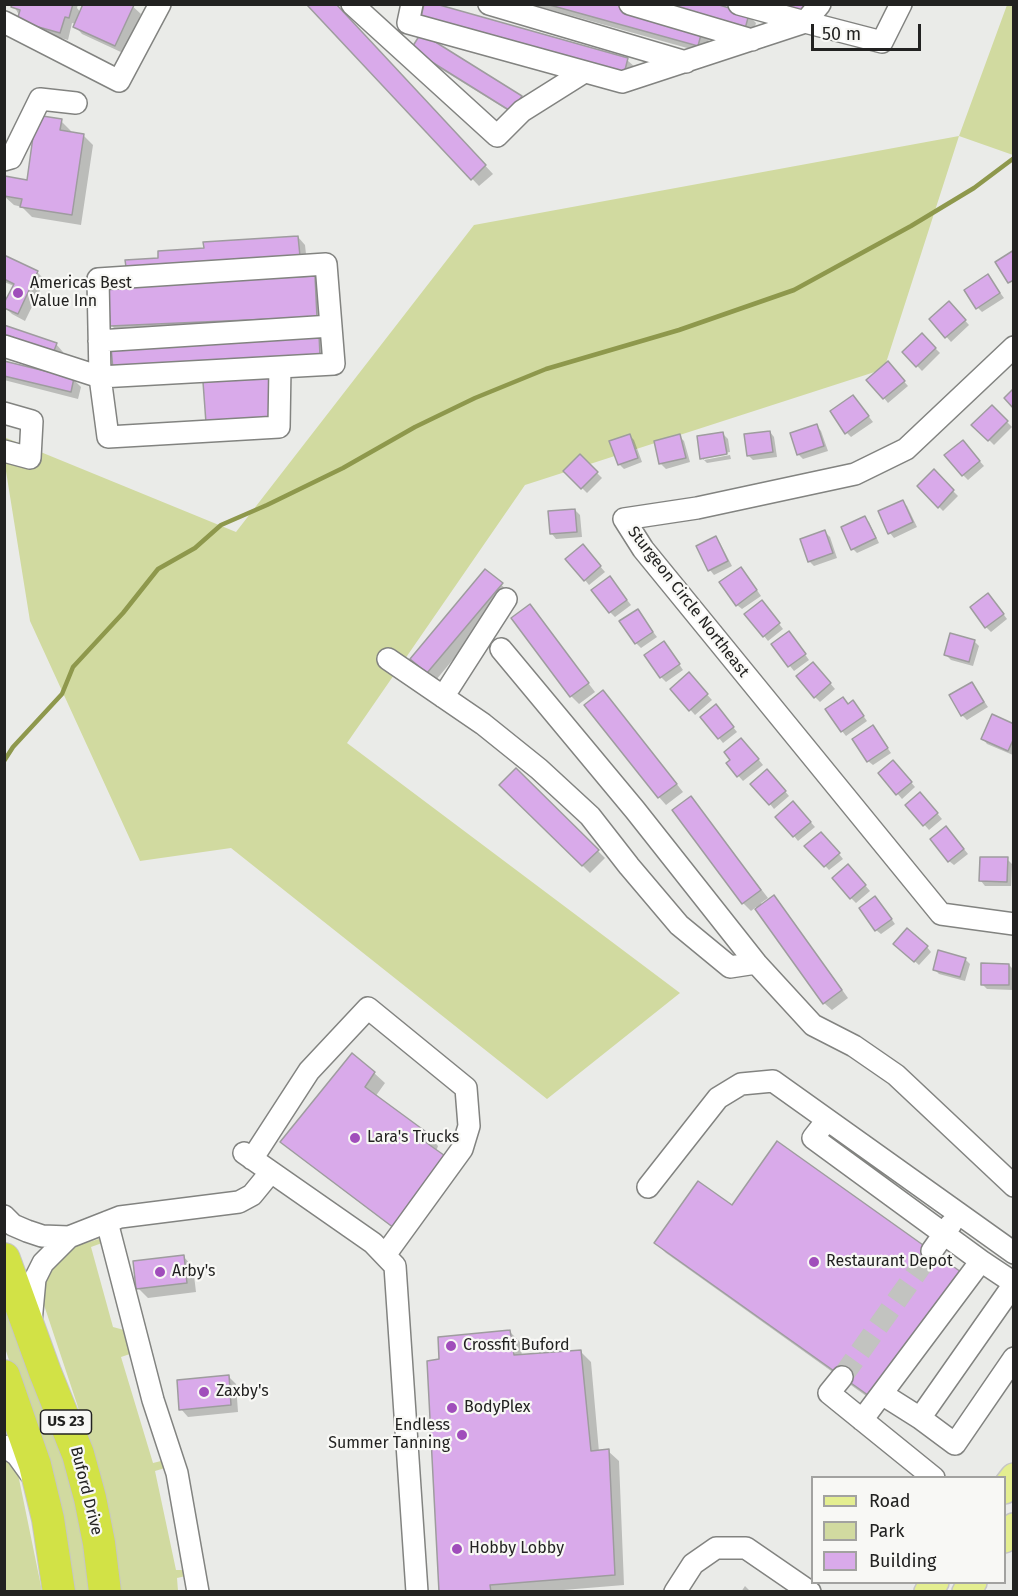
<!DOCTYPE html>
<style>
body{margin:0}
#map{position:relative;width:1018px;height:1596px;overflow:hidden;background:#eaebe8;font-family:"Fira Sans",sans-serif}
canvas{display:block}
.frame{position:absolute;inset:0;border:6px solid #222221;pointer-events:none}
.legend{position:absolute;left:811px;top:1476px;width:195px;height:108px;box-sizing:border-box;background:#f8f8f5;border:2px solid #a2a2a0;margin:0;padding:8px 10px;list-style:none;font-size:18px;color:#222221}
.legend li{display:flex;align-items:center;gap:12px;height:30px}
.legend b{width:30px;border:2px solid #a2a2a0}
.scale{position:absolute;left:811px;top:24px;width:110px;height:27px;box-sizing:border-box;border:3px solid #222221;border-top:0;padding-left:8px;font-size:18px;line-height:21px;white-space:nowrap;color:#222221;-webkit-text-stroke:4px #f8f8f5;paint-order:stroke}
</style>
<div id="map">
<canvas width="1018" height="1596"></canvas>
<div class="frame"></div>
<ul class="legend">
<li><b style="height:8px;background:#e4ee90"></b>Road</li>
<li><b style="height:16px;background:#d1daa0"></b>Park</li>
<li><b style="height:16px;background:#d9aaea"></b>Building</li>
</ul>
<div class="scale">50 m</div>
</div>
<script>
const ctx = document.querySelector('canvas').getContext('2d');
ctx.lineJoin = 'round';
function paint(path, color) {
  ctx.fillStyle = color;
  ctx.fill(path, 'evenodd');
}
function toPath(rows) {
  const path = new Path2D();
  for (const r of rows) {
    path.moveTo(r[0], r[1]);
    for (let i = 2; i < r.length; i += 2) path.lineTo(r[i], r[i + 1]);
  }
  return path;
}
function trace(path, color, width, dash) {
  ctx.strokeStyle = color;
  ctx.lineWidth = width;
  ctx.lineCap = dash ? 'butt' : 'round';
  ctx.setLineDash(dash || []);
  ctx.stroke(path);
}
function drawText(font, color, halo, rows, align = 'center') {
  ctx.font = font + ' "Fira Sans",sans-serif';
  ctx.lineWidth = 4.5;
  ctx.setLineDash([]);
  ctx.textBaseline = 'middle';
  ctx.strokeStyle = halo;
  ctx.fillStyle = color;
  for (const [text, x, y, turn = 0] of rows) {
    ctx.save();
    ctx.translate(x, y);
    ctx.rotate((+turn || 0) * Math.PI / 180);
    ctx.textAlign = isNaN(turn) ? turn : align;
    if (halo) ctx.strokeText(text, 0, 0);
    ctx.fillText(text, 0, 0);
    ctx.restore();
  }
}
paint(toPath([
 [1007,5,1013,5,1013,155,959,136,884,369,525,485,347,743,680,993,547,1099,231,848,140,861,30,621,5,465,4,437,236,532,474,225,959,136],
 [99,1239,102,1243,91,1247,113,1327,124,1330,133,1353,121,1357,153,1463,165,1460,165,1468,155,1471,176,1570,185,1570,186,1576,177,1578,178,1591,121,1591,93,1458,77,1404,42,1299,44,1277,69,1248],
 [5,1282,67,1469,84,1548,91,1591,69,1591,11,1366,5,1348],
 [4,1455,18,1474,42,1591,5,1591]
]), '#d1daa0');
paint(toPath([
 [13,4,78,4,77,8,81,13,85,4,130,4,141,14,123,53,82,34,75,26,76,24,72,23,68,40,26,28],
 [334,4,493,174,479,186,309,5],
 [530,4,614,4,710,36,705,53],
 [642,4,748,15,756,23,752,36],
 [430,24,627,60,635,67,631,81],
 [420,56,521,97,528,105,520,118],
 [61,121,71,131,71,133,83,135,93,145,81,225,32,217,22,207,14,205,4,196,4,188,28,181],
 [298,237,305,245,307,263,160,259,205,250],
 [4,256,37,272,45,280,25,321,12,314,5,307,14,286,4,282],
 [988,276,1004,298,982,312,978,308],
 [315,278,325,288,327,326,122,336,112,326],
 [954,308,969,325,951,342,931,319],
 [318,335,329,345,330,365,125,379],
 [922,335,940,353,922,371,904,352],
 [4,344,56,344,63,352,60,363],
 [4,362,73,379,81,387,78,399,4,380],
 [892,368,908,386,888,403,884,398],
 [853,396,873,422,851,437,847,433],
 [992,407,1012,427,994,445,974,425],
 [817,426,821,431,828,451,803,459,798,454],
 [770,432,774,437,777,457,753,460,748,455],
 [723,434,728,439,730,452,704,457,704,460,730,455,731,459,707,463,702,458],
 [629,435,634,440,642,462,624,469,619,464],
 [679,436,684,441,690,462,666,469,661,464,655,442],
 [967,447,984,466,968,480,963,475],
 [580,456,602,478,587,493,565,471],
 [934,472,958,496,943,511,919,486],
 [902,502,907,506,917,527,894,538,890,533],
 [575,510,580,515,582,537,556,539,552,534],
 [865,518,869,522,879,543,857,553,853,549],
 [825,532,830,537,837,558,814,566,809,561],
 [716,538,720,543,732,566,714,575,710,570],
 [587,551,605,572,589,585,585,580],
 [486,571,509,592,436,680,420,666],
 [746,574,761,596,742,609,737,605],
 [610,578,631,605,615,617,610,612],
 [993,600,1007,619,991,632,986,627],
 [530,606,595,692,579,704,571,696],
 [766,607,783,629,768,641,764,636],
 [637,610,657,637,641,648,636,643],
 [793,638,809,660,794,671,773,645],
 [974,641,979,646,973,666,951,660,946,655],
 [668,648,683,670,666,682,661,677],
 [818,669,835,689,820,702,815,697],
 [693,679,712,700,695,715,672,689],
 [972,683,988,707,967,720,962,715],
 [611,700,683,792,666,805,659,797],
 [849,705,857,707,867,721,846,736,842,731],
 [720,711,737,732,723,743,719,738],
 [1014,726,1013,755,987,744,983,739],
 [873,727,891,753,873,765,868,761],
 [746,744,763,765,743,781,728,764],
 [898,767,915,787,902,799,880,773],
 [516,770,605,858,590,873,501,785],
 [772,776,789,796,774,809,770,804],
 [691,798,768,898,761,903,762,906,774,897,781,905,848,998,832,1010,824,1003,756,907,751,911,743,903,674,810],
 [925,799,942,819,929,830,907,805],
 [798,808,815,827,798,841,794,836],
 [951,833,968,854,954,865,949,861],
 [826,838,843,859,829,870,807,846],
 [1007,859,1012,864,1011,886,985,886,981,881],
 [852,870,870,891,856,903,851,898],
 [880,903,895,924,881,934,876,930],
 [927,947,931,952,919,965,900,948],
 [965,959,970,964,965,981,939,974,934,969],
 [1009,965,1014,970,1013,990,987,989,982,984],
 [374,1073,385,1083,375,1097,428,1135,438,1146,405,1237,293,1152,282,1142],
 [732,1207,883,1408,666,1253,656,1243],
 [183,1256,193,1267,196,1292,148,1298,138,1288],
 [510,1332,520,1342,522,1356,581,1352,591,1362,599,1452,608,1451,619,1461,624,1585,539,1592,440,1592,441,1360],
 [228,1376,236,1384,238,1412,188,1417,181,1409],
 [745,1586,751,1592,741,1592]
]), '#0003');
trace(toPath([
 [4,761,13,747,62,694,73,667,123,613,158,569,195,548,221,525,267,505,343,468,415,427,475,398,546,369,679,330,794,290,911,226,974,188,1014,158]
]), '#8e984c', 4.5);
const building = toPath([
 [12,4,73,4,69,18,65,17,60,33,17,21,20,10,11,7,12,4],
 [83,4,134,5,115,46,73,27,83,4],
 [336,4,486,165,471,180,307,5,336,4],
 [424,4,436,4,628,58,624,74,421,17,424,4],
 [546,4,619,4,703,27,698,46,546,4],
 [658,4,716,4,749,14,745,29,658,4],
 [773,4,808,4,806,14,773,4],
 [421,33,522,96,512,112,411,49,421,33],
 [36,115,62,119,60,130,84,134,72,215,20,207,22,199,4,196,5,176,27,180,36,115],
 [298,236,300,256,126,267,125,260,158,258,158,251,204,248,203,242,298,236],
 [1014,250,1014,280,1008,283,995,262,1014,250],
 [4,255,38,271,18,314,4,308,4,303,14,284,4,279,4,255],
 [988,274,1000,293,976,309,964,290,988,274],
 [315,276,317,317,110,326,108,286,315,276],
 [949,301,966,320,945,338,929,319,949,301],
 [4,325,57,343,52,356,4,340,4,325],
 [922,333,936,348,916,367,902,352,922,333],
 [319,334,320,356,113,370,111,347,319,334],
 [4,361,74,378,71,392,4,376,4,361],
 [888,361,905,381,883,399,866,380,888,361],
 [269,378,272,418,206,423,203,382,269,378],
 [1014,388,1014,409,1004,398,1014,388],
 [853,395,869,416,845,434,830,411,853,395],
 [992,405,1008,421,988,441,971,425,992,405],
 [817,424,824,446,797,455,790,433,817,424],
 [770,431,773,452,747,456,744,434,770,431],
 [723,432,727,454,700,459,697,436,723,432],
 [630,434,638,458,618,465,609,441,630,434],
 [680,434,686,458,659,464,654,441,680,434],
 [963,440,980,461,962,476,944,455,963,440],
 [580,454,598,472,581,489,563,471,580,454],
 [934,469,954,490,938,508,917,486,934,469],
 [903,500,913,522,888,534,878,511,903,500],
 [575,509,577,532,550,534,548,511,575,509],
 [865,516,876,538,851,550,841,527,865,516],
 [825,530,833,553,808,562,800,539,825,530],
 [716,536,728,561,708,571,696,546,716,536],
 [583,544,601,566,584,581,565,559,583,544],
 [741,567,757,590,736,606,719,582,741,567],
 [485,569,503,583,427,673,410,659,485,569],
 [610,576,627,600,609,613,591,590,610,576],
 [988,593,1004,614,985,628,970,607,988,593],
 [762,600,780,623,763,637,744,614,762,600],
 [530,604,589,683,570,697,511,618,530,604],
 [638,609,653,632,635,644,619,621,638,609],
 [789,631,806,654,788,667,771,644,789,631],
 [950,633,975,640,969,662,944,655,950,633],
 [664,641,680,664,660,678,644,655,664,641],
 [813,662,831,683,814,698,796,676,813,662],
 [689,672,708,694,689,711,670,689,689,672],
 [972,682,984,702,961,716,949,695,972,682],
 [603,690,677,784,658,798,584,705,603,690],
 [843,697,848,704,853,700,864,716,841,732,825,709,843,697],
 [716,704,734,727,718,739,700,717,716,704],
 [992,714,1014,724,1014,738,1008,751,981,739,992,714],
 [873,725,888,748,867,762,852,739,873,725],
 [741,738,759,759,737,777,726,763,730,760,724,752,741,738],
 [893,760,912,782,896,795,878,773,893,760],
 [516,768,599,850,582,866,499,785,516,768],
 [767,769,786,791,769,805,750,784,767,769],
 [920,792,938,813,923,826,905,805,920,792],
 [691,796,761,890,742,904,672,810,691,796],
 [793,801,811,822,793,837,775,817,793,801],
 [946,826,964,849,948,862,930,839,946,826],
 [821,832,840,853,824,867,804,846,821,832],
 [980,857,1008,857,1007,882,979,881,980,857],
 [848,864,866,885,850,899,832,878,848,864],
 [774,895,842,990,823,1004,755,909,774,895],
 [875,896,892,919,875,931,859,908,875,896],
 [907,928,928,946,914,962,893,944,907,928],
 [938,950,966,958,960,977,933,970,938,950],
 [981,963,1009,964,1009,985,981,985,981,963],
 [352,1053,375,1072,365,1087,429,1134,424,1141,448,1158,394,1228,280,1142,352,1053],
 [777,1141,961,1272,872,1398,654,1243,698,1181,732,1205,777,1141],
 [184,1255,187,1283,136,1289,133,1261,184,1255],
 [510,1330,514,1355,581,1350,591,1451,609,1449,615,1575,490,1585,491,1592,439,1592,427,1361,439,1359,438,1337,510,1330],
 [229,1375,231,1405,179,1410,177,1380,229,1375]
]);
paint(building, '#d9aaea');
trace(building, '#9e9c9e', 1.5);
trace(toPath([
 [842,1377,932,1251]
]), '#c2c3c0', 21, [21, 10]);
const minor = toPath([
 [352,4,497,136,522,111,584,72],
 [412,4,408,23,622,82,805,22,882,42,901,4],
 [489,4,686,62],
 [630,4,752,40],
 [739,4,805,22,820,4],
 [4,22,119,81,160,4],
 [4,160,11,158,40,99,76,103],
 [99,341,331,326],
 [4,346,100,377,334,364,326,264,98,279,100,377,108,437,279,427,280,367],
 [1014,347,906,449,855,474,697,508,624,519,643,549,941,914,1014,924],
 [4,413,32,421,30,458,4,451],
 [501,649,635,810,756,963,813,1025,854,1046,896,1075,1014,1186],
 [388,659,483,724,539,769,590,816,629,866,679,925,730,967,756,963],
 [443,697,506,599],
 [827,1120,813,1138,981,1261],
 [244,1153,373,1243,395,1266,417,1592],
 [252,1159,309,1071,368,1008,466,1088,469,1126,462,1149,385,1255],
 [648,1187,718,1098,741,1084,773,1081,1014,1253],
 [4,1216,13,1225,27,1231,42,1236,69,1237],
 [107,1222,153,1400,177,1473,198,1592],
 [932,1251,951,1224],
 [1014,1284,920,1418,955,1444,1014,1358],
 [31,1322,35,1279,43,1263,69,1237,120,1217,239,1202,252,1195,270,1173],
 [842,1377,829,1393,934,1478],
 [882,1394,920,1418],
 [862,1420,981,1261,1014,1283],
 [4,1446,17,1455,30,1473],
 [675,1592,693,1564,716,1548,746,1548,810,1592]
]);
const major = toPath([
 [1004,1490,1014,1477],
 [1004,1539,1014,1527],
 [928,1592,935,1582],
 [966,1592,973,1582]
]);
const highway = toPath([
 [4,1259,45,1372,78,1454,90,1498,99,1543,105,1592],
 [4,1376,35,1465,48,1519,59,1592]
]);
trace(minor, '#828380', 24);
trace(major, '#c6c6c5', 30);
trace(highway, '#c6c6c5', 34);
trace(minor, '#fff', 21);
trace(major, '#e4ee90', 27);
trace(highway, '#d2e246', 32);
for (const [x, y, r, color] of [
 [18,293,6,"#a04dbb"],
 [355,1138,6,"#a04dbb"],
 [814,1262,6,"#a04dbb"],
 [160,1272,6,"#a04dbb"],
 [451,1346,6,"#a04dbb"],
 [204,1392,6,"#a04dbb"],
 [452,1408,6,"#a04dbb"],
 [462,1435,6,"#a04dbb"],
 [457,1549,6,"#a04dbb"]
]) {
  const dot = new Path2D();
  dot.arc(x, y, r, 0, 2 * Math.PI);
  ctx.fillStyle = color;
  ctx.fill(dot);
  trace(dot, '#f8f8f5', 2);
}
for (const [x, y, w] of [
 [66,1422,51]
]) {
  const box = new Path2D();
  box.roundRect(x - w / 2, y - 12, w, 24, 4.5);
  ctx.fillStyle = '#f8f8f5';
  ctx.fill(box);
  trace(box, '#222221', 1.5);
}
drawText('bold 15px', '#222221', null, [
 ["US 23",66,1422]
]);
drawText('16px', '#222221', '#f8f8f5', [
 ["Americas Best",30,284],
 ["Value Inn",30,302],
 ["Lara's Trucks",367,1138],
 ["Restaurant Depot",826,1262],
 ["Arby's",172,1272],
 ["Crossfit Buford",463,1346],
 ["Zaxby's",216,1392],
 ["BodyPlex",464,1408],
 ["Endless",450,1426,"right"],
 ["Summer Tanning",450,1444,"right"],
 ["Hobby Lobby",469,1549]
], 'left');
drawText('16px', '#222221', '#f8f8f5', [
 ["Sturgeon Circle Northeast",688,602,52],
 ["Buford Drive",86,1491,76]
]);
</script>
